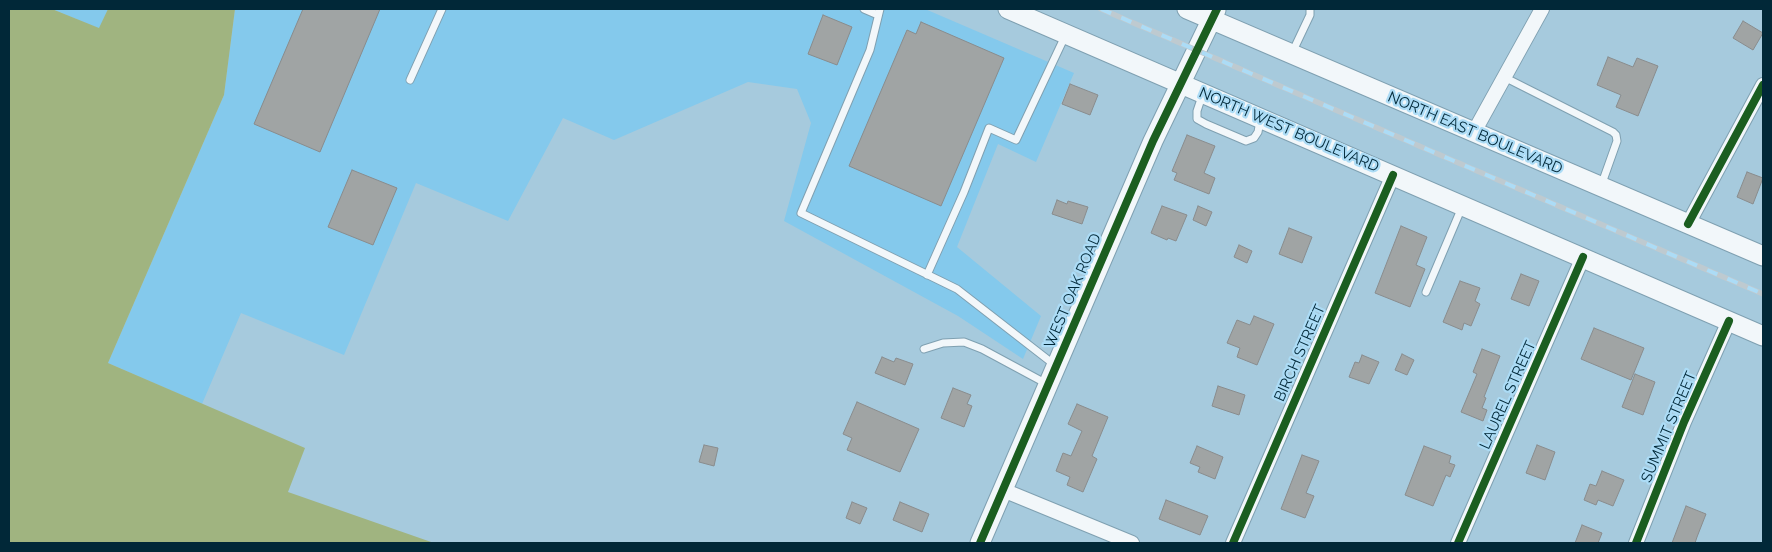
<!DOCTYPE html>
<style>
body{margin:0}
#map{position:relative;width:1772px;height:552px;overflow:hidden;background:#a6cadd;font-family:Raleway,sans-serif}
canvas{display:block}
.frame{position:absolute;inset:0;border:10px solid #012838;pointer-events:none}
</style>
<div id="map">
<canvas width="1772" height="552"></canvas>
<div class="frame"></div>
</div>
<script>
const ctx = document.querySelector('canvas').getContext('2d');
ctx.lineJoin = 'round';
function paint(path, color) {
  ctx.fillStyle = color;
  ctx.fill(path, 'evenodd');
}
function toPath(rows) {
  const path = new Path2D();
  for (const r of rows) {
    path.moveTo(r[0], r[1]);
    for (let i = 2; i < r.length; i += 2) path.lineTo(r[i], r[i + 1]);
  }
  return path;
}
function trace(path, color, width, dash) {
  ctx.strokeStyle = color;
  ctx.lineWidth = width;
  ctx.lineCap = dash ? 'butt' : 'round';
  ctx.setLineDash(dash || []);
  ctx.stroke(path);
}
function drawText(font, color, halo, rows, align = 'center') {
  ctx.font = font + ' Raleway,sans-serif';
  ctx.lineWidth = 4.5;
  ctx.setLineDash([]);
  ctx.textBaseline = 'middle';
  ctx.strokeStyle = halo;
  ctx.fillStyle = color;
  for (const [text, x, y, turn = 0] of rows) {
    ctx.save();
    ctx.translate(x, y);
    ctx.rotate((+turn || 0) * Math.PI / 180);
    ctx.textAlign = isNaN(turn) ? turn : align;
    if (halo) ctx.strokeText(text, 0, 0);
    ctx.fillText(text, 0, 0);
    ctx.restore();
  }
}
paint(toPath([
 [52,9,108,9,100,29],
 [235,9,925,9,1074,73,1036,162,998,144,957,247,1041,316,1023,359,958,316,784,221,811,123,797,89,748,82,614,140,563,118,508,221,416,183,344,355,241,313,202,404,108,363,224,95]
]), '#84c9ec');
paint(toPath([
 [9,9,52,9,99,28,108,9,235,9,224,95,108,363,305,448,288,492,434,543,9,543]
]), '#a0b480');
const building = toPath([
 [303,9,380,9,320,152,254,124,303,9],
 [823,15,852,27,837,65,808,54,823,15],
 [1743,21,1763,33,1753,50,1733,38,1743,21],
 [921,22,1004,58,941,206,849,166,907,30,916,34,921,22],
 [1608,57,1633,67,1637,58,1658,66,1638,116,1616,107,1621,95,1597,85,1608,57],
 [1070,84,1098,95,1090,115,1062,104,1070,84],
 [1187,135,1215,146,1204,173,1215,178,1209,194,1174,180,1177,173,1172,171,1187,135],
 [352,170,397,188,373,245,328,227,352,170],
 [1747,172,1763,178,1753,204,1737,197,1747,172],
 [1057,200,1067,204,1068,201,1088,207,1082,224,1052,214,1057,200],
 [1162,206,1187,215,1176,241,1168,238,1167,240,1151,233,1162,206],
 [1198,206,1212,212,1206,226,1193,220,1198,206],
 [1401,226,1427,237,1416,265,1425,269,1410,307,1375,293,1401,226],
 [1289,228,1312,237,1302,263,1279,254,1289,228],
 [1239,245,1252,251,1247,263,1234,257,1239,245],
 [1521,274,1539,281,1529,306,1511,299,1521,274],
 [1460,281,1480,288,1475,301,1480,304,1471,326,1464,323,1462,330,1443,322,1460,281],
 [1254,316,1274,324,1257,365,1237,357,1240,348,1227,343,1237,320,1250,325,1254,316],
 [1594,328,1644,348,1631,380,1581,359,1594,328],
 [1482,349,1500,356,1484,397,1486,398,1482,408,1487,410,1483,421,1461,412,1477,374,1473,372,1482,349],
 [1402,354,1414,360,1407,375,1395,370,1402,354],
 [1362,355,1379,362,1369,384,1349,377,1355,362,1359,363,1362,355],
 [882,357,894,362,896,358,913,364,905,385,875,373,882,357],
 [1635,374,1655,382,1643,415,1622,407,1635,374],
 [1218,386,1245,395,1239,415,1212,406,1218,386],
 [953,388,971,395,967,404,972,406,964,427,941,418,953,388],
 [857,402,919,429,900,472,847,450,852,438,843,434,857,402],
 [1077,404,1108,417,1092,456,1097,459,1083,492,1067,485,1070,477,1056,471,1063,453,1071,456,1082,431,1068,424,1077,404],
 [704,445,718,448,714,466,699,462,704,445],
 [1537,445,1555,452,1545,480,1526,473,1537,445],
 [1197,446,1223,457,1215,479,1198,472,1200,467,1190,463,1197,446],
 [1424,446,1451,456,1449,463,1455,465,1450,477,1446,475,1433,506,1405,495,1424,446],
 [1302,455,1319,461,1306,493,1314,496,1305,518,1281,509,1302,455],
 [1602,471,1624,480,1613,506,1598,500,1596,505,1584,500,1590,484,1596,486,1602,471],
 [1166,500,1208,516,1200,535,1159,519,1166,500],
 [852,502,867,508,860,524,846,518,852,502],
 [900,502,929,514,922,532,893,520,900,502],
 [1686,506,1706,514,1697,537,1695,543,1672,543,1686,506],
 [1582,525,1602,533,1598,543,1575,543,1582,525]
]);
paint(building, '#a0a4a4');
trace(building, '#898c8d', 1);
const lane = toPath([
 [864,9,878,15],
 [880,9,870,50,801,213,957,289,1056,366],
 [1292,53,1310,15,1310,9],
 [1504,77,1613,132,1616,135,1617,141,1601,186],
 [410,80,442,9],
 [1203,93,1197,111,1197,119,1206,124,1246,141,1254,138,1258,132,1260,121],
 [927,275,964,192,989,128,1016,140,1066,34],
 [1426,292,1462,207],
 [924,349,943,343,964,342,982,349,1047,384]
]);
const street = toPath([
 [1474,132,1542,9],
 [1688,224,1763,85],
 [1003,490,1132,543],
 [1233,543,1393,175],
 [1458,543,1583,257],
 [1636,543,1684,422,1729,321]
]);
const secondary = toPath([
 [1008,9,1763,336],
 [1187,9,1763,256],
 [980,543,1153,141,1216,10]
]);
trace(lane, '#7fa0b1', 9);
trace(street, '#7fa0b1', 16);
trace(secondary, '#7fa0b1', 21);
trace(lane, '#f2f7fa', 7);
trace(street, '#f2f7fa', 14);
trace(secondary, '#f2f7fa', 19);
const rail = toPath([
 [1101,9,1763,294]
]);
trace(rail, '#becad0', 5.5);
trace(rail, '#acdcf6', 4, [11]);
trace(toPath([
 [1688,224,1763,85],
 [980,543,1153,141,1217,9],
 [1233,543,1393,175],
 [1458,543,1583,257],
 [1636,543,1684,422,1729,321]
]), '#1b5e20', 8);
drawText('15px', '#012838', '#acdcf6', [
 ["NORTH WEST BOULEVARD",1289,130,23],
 ["NORTH EAST BOULEVARD",1475,133,23],
 ["WEST OAK ROAD",1073,291,-67],
 ["BIRCH STREET",1300,353,-66],
 ["LAUREL STREET",1508,395,-66],
 ["SUMMIT STREET",1669,427,-67]
]);
</script>
